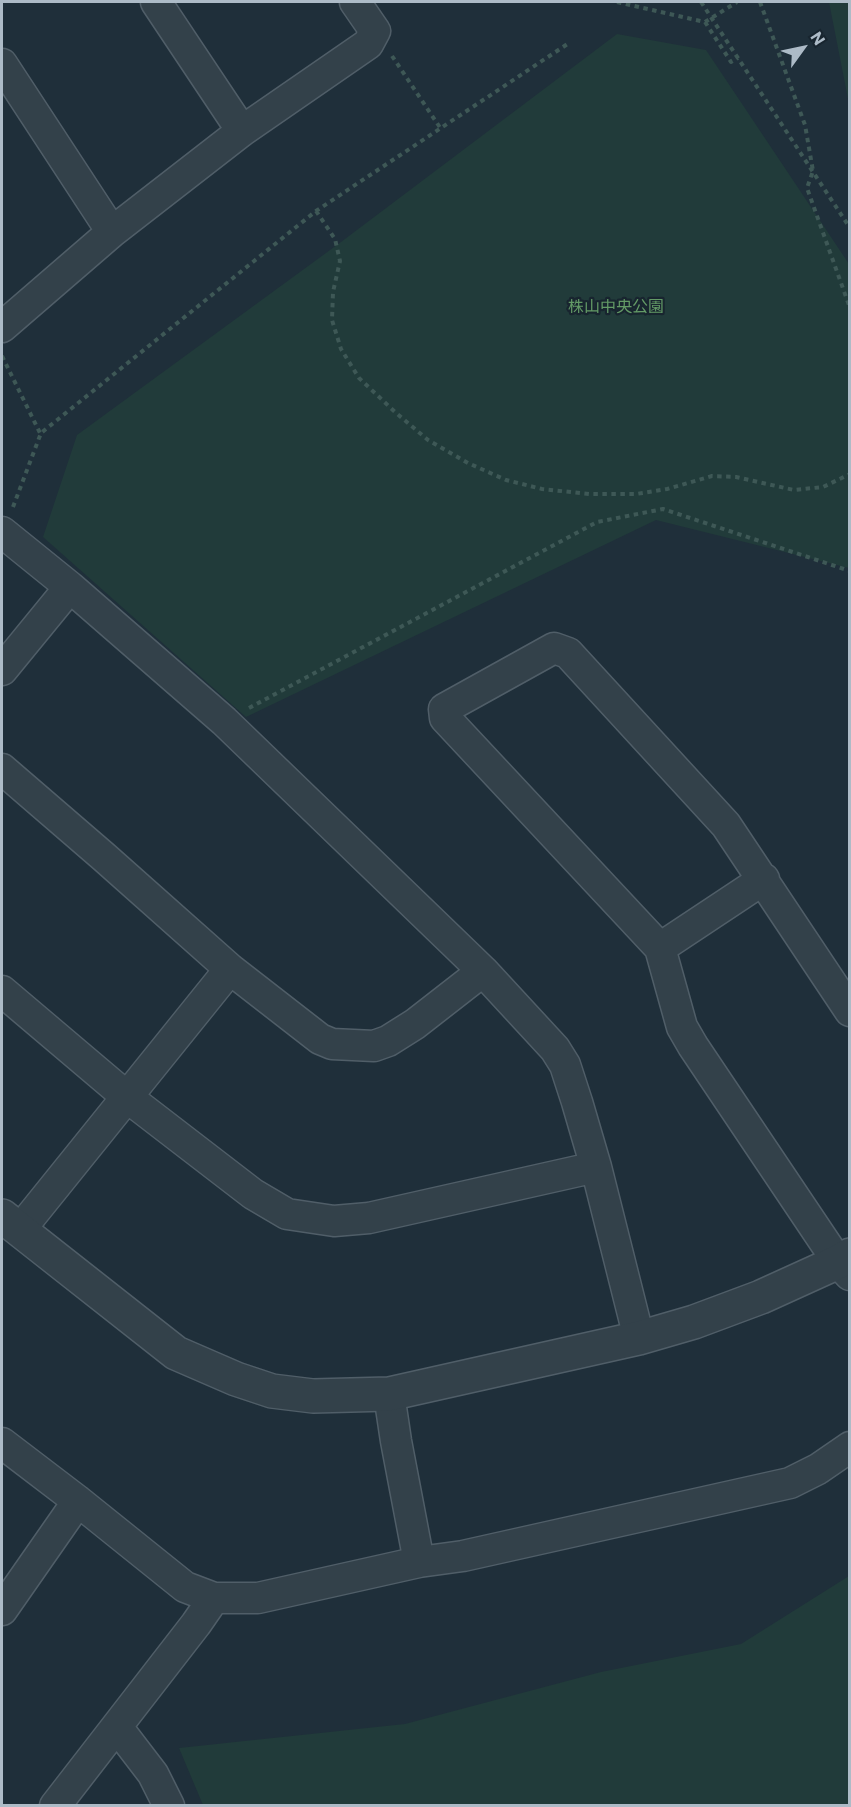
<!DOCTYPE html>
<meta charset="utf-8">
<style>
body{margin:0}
#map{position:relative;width:851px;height:1807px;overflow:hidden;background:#1f2f3a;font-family:Commissioner,sans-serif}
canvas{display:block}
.frame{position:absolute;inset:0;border:3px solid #adbbc7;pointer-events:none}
.north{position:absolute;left:773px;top:18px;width:60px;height:60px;-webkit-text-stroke:4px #18252f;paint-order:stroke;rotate:57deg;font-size:16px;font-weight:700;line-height:24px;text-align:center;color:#adbbc7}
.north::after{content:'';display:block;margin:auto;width:21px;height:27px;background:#adbbc7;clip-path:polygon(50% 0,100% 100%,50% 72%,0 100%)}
</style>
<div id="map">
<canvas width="851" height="1807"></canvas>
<div class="frame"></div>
<div class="north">N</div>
</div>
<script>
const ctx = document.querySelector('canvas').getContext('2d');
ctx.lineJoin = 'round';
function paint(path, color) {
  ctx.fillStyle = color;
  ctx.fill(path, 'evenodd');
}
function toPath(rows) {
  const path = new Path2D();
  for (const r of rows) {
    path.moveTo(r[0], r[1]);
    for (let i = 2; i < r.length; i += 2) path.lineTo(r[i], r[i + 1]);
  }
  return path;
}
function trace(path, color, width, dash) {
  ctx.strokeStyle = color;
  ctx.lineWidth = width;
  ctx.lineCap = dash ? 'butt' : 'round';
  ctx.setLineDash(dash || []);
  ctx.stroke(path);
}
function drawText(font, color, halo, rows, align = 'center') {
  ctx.font = font + ' Commissioner,"Noto Sans JP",sans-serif';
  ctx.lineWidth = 4.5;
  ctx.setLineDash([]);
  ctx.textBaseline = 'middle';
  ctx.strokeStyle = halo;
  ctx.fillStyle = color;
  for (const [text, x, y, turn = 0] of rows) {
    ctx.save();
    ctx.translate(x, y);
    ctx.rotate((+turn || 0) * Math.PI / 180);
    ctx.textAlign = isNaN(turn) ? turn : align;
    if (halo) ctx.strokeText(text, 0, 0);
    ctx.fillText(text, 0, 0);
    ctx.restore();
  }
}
paint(toPath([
 [829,2,849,2,849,104],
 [617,34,706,50,849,264,849,568,656,520,246,717,43,537,77,435,341,242],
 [849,1576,849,1805,203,1805,179,1748,405,1724,601,1672,741,1644]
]), '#213b3a');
const minor = toPath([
 [156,2,242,131],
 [2,64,112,232],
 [2,327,112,232,242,131,368,44,375,31,355,2],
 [2,532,70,587,224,721,483,971,555,1049,565,1065,577,1102,596,1167,639,1338],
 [2,670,70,587],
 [2,769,104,857,230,969,320,1039,332,1044,374,1046,388,1041,415,1024,483,971],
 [660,948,764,879],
 [2,991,127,1097,253,1194,287,1214,334,1221,369,1218,596,1167],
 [850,1011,726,825,568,653,554,648,444,709,445,718,660,948,682,1027,693,1046,838,1262,850,1275],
 [21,1231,31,1216,230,969],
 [2,1443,78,1501],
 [419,1562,463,1556,790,1483,818,1469,850,1447],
 [2,1610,78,1501,185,1587,214,1598,258,1598,419,1562,396,1441,389,1394],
 [117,1727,153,1774,169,1806],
 [55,1806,196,1624,214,1598]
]);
const tertiary = toPath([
 [2,1216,176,1353,236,1379,272,1391,313,1396,389,1394,639,1338,694,1322,761,1297,838,1262,850,1255]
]);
trace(minor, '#505e68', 33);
trace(tertiary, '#505e68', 36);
trace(toPath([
 [701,2,850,228],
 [760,2,805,125,813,171,807,188,850,308],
 [705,22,731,62,738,58],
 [392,56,441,129],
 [316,211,335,239,340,261,333,292,332,320,341,349,359,378,395,412,428,440,468,463,506,480,542,489,589,494,636,494,667,489,712,476,736,477,794,490,823,487,850,474],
 [2,356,40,433],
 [13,507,41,433,316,211,569,43],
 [249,708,597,522,663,509,850,571]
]), '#3e5856', 4, [4.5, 4.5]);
trace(minor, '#33414a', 30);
trace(tertiary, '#33414a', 33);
trace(toPath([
 [617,2,705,22,737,2]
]), '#3e5856', 4, [4.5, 4.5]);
drawText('16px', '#639a66', '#18252f', [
 ["株山中央公園",616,307]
]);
</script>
